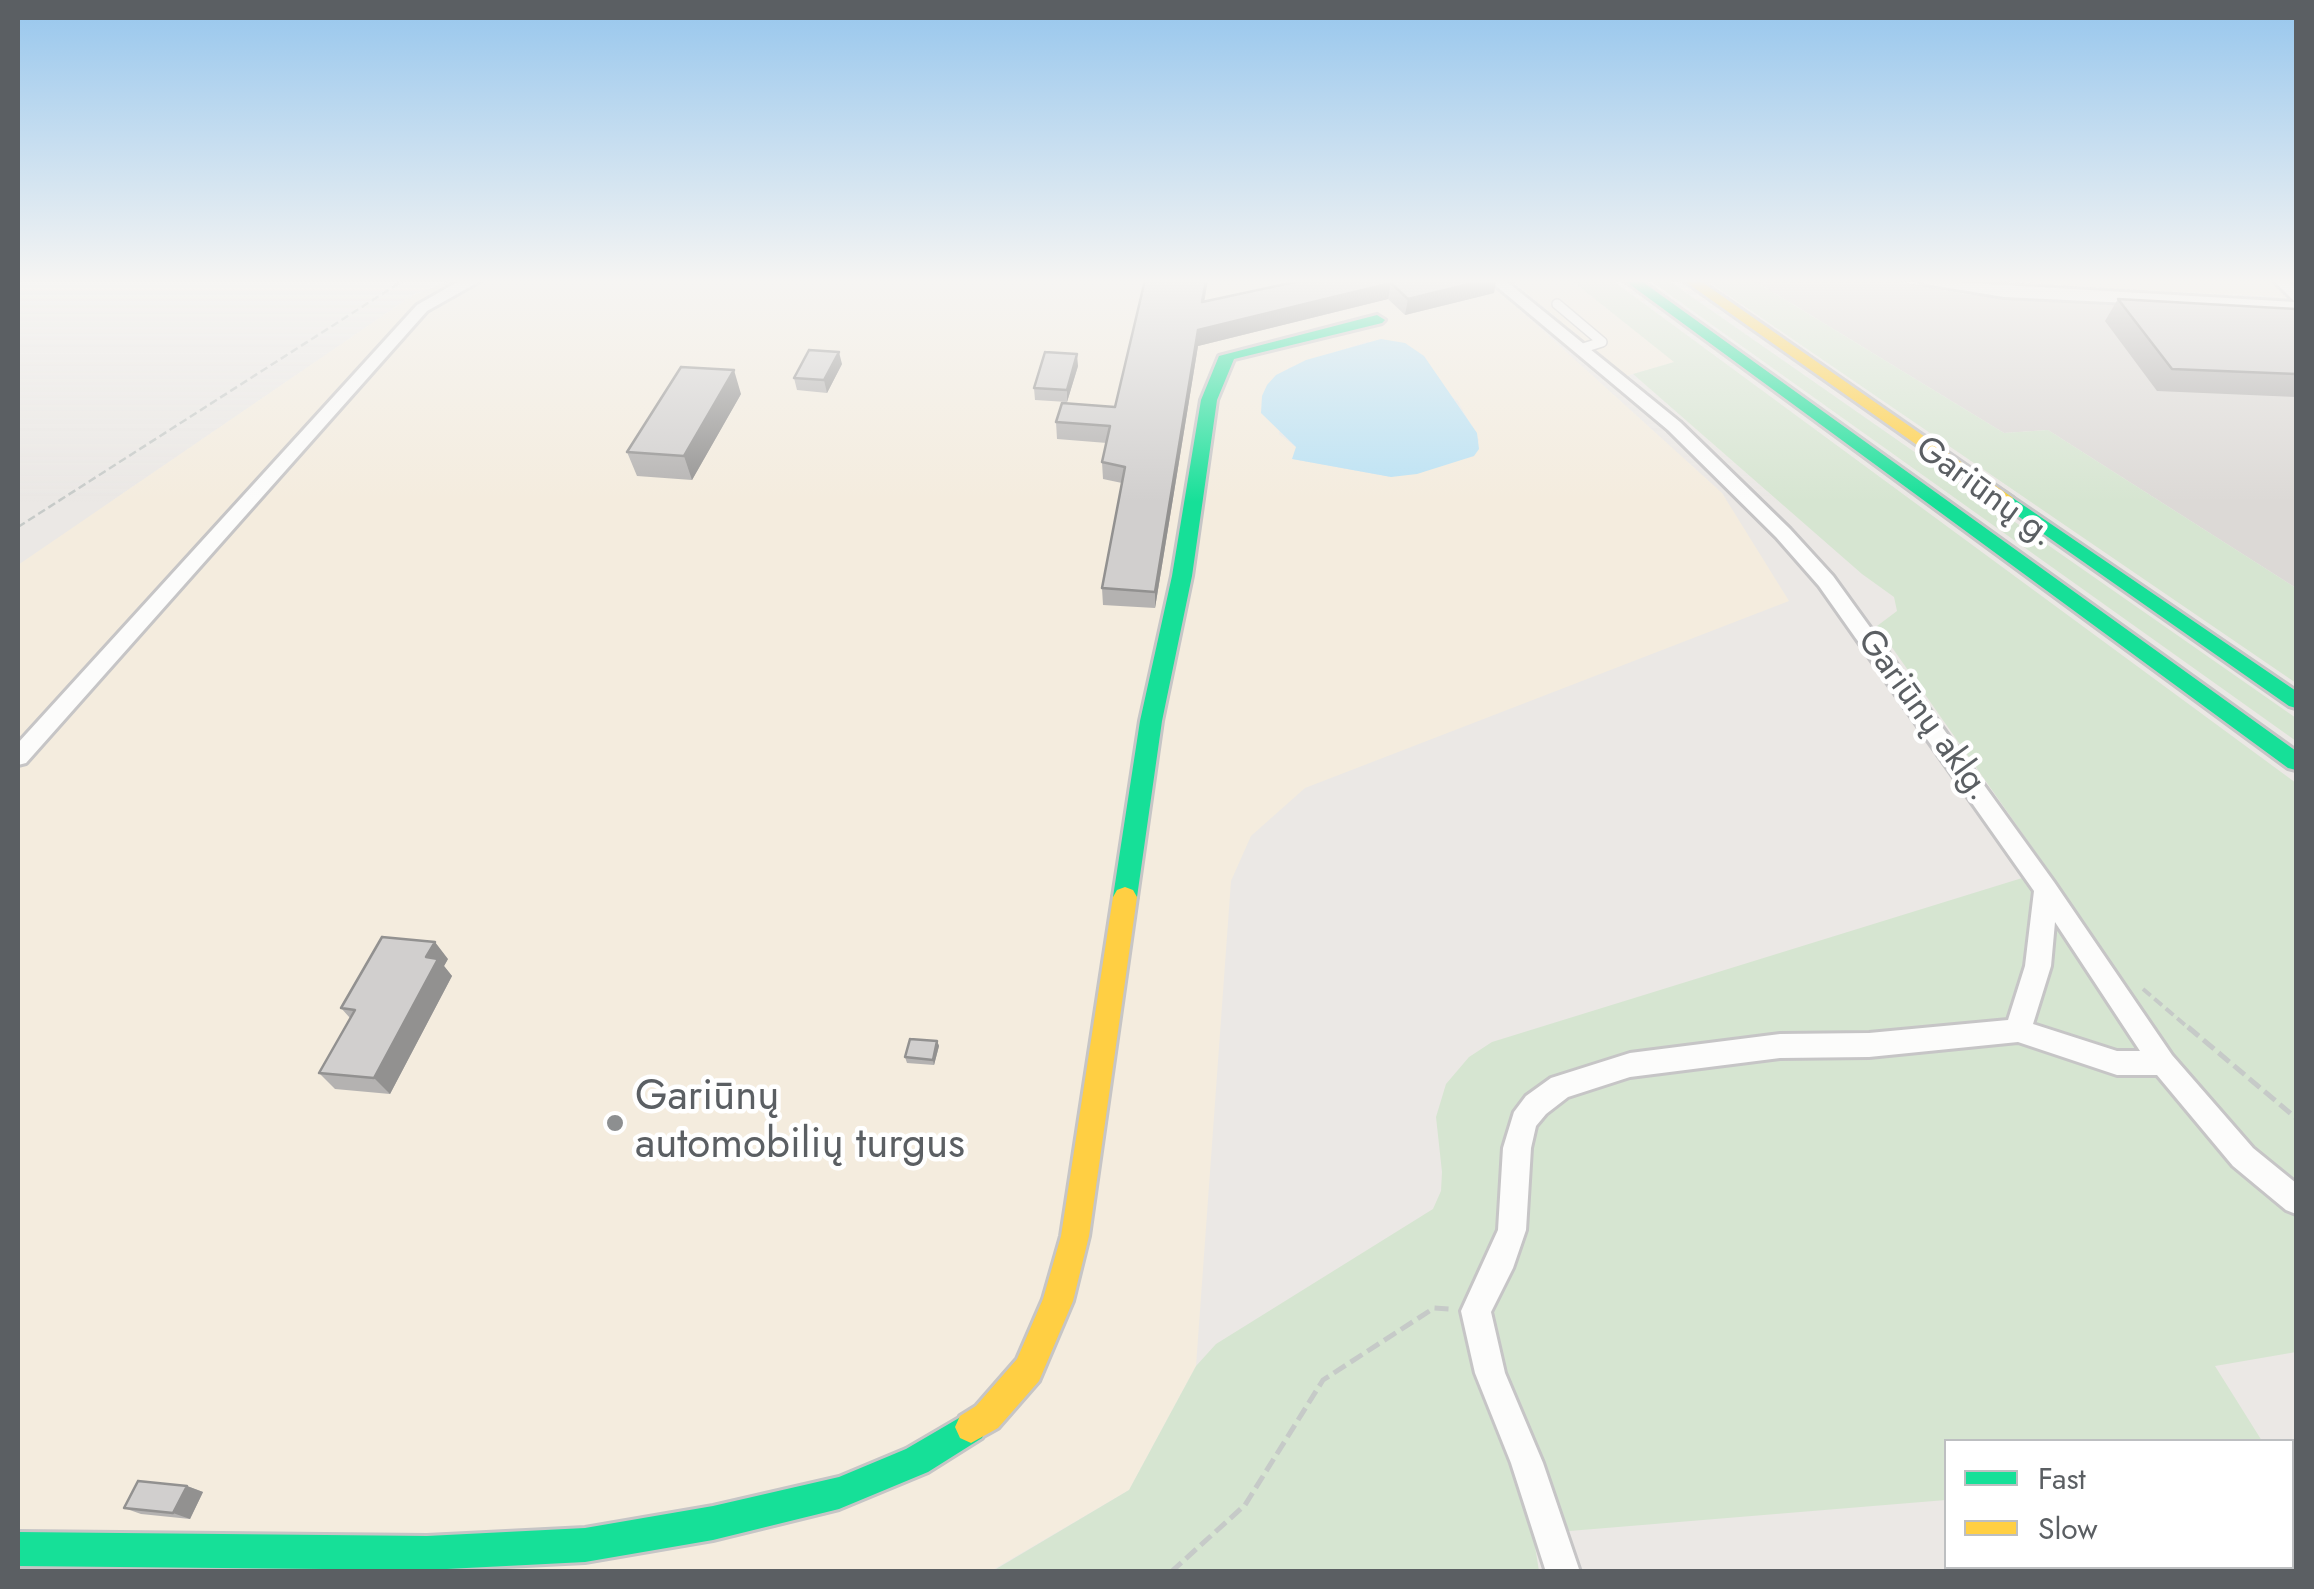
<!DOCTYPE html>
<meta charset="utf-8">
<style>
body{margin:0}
#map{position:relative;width:2314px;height:1589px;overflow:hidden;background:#ebe8e5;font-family:Jost,sans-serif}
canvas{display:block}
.frame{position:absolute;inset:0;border:20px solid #5b5f63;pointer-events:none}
.legend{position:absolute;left:1944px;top:1439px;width:350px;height:130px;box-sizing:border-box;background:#fff;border:2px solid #bdbfc1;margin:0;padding:12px 18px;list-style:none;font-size:30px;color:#5b5f63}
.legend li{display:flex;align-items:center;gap:20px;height:50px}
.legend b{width:50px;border:2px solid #bdbfc1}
</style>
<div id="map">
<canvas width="2314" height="1589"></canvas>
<div class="frame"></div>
<ul class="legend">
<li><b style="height:12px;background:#16e098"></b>Fast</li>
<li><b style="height:12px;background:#ffcf43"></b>Slow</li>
</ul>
</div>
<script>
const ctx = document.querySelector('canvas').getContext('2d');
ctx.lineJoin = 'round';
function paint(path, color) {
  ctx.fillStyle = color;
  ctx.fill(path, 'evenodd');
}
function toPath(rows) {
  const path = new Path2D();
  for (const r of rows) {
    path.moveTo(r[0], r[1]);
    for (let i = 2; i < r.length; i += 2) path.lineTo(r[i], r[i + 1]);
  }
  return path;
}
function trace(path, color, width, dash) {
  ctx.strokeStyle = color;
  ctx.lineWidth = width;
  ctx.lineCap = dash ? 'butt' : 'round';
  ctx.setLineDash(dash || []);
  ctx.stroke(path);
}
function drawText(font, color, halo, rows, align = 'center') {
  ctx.font = font + ' Jost,sans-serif';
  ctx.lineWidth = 9;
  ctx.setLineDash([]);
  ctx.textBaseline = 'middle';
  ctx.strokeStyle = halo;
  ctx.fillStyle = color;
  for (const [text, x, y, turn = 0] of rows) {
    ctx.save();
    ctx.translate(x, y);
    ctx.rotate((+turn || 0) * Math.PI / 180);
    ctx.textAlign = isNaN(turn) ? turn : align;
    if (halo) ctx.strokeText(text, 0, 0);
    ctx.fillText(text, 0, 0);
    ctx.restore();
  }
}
paint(toPath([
 [452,280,1487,280,1722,493,1789,601,1305,788,1251,836,1231,881,1196,1366,1129,1490,991,1571,18,1572,18,565,413,295],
 [1368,341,1458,401,1479,440,1474,456,1391,477,1292,459,1298,449,1279,434,1288,368],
 [1511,280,1571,280,1675,362,1626,376],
 [1993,280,2270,280,2286,297,2118,289]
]), '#f4ecde');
paint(toPath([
 [1753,280,1892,280,1965,294,2296,318,2296,588,2048,430,2004,433]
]), '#dcd9d6');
paint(toPath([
 [1571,280,1612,280,2296,783,2296,1352,2215,1366,2262,1441,1946,1442,1946,1500,1533,1534,1539,1571,991,1572,1129,1490,1196,1366,1216,1344,1433,1209,1441,1191,1442,1172,1436,1117,1446,1084,1469,1057,1492,1042,2048,870,1877,626,1897,611,1894,597,1862,574,1633,374,1674,362],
 [1649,280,1668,280,2296,718,2296,741],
 [1706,280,1753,280,2004,433,2048,430,2296,588,2296,683]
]), '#d6e5d1');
paint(toPath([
 [1381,339,1405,343,1424,356,1477,433,1479,449,1474,456,1417,474,1391,477,1292,459,1296,447,1261,413,1262,396,1267,385,1276,375,1306,360]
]), '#bbe2f4');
const lane = toPath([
 [1557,304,1602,342,1580,349]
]);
const street = toPath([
 [461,280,482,280,427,311,26,763,18,765,18,743,417,305,461,280],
 [1489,280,1505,280,1680,422,1790,529,1833,576,2054,882,2172,1055,2253,1148,2296,1183,2296,1214,2286,1210,2233,1166,2157,1075,2117,1075,2018,1042,1869,1057,1780,1058,1630,1077,1568,1097,1546,1114,1536,1126,1531,1148,1526,1230,1513,1268,1491,1312,1505,1373,1543,1463,1580,1572,1546,1572,1511,1463,1475,1373,1461,1311,1498,1230,1503,1148,1514,1112,1526,1096,1551,1078,1630,1053,1780,1034,1869,1033,2008,1020,2025,966,2034,891,1819,586,1776,537,1668,430,1489,280],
 [2055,922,2140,1051,2117,1051,2033,1024,2051,966,2055,922],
 [1918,280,2295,302,2273,280,2288,280,2296,289,2296,311,2004,297,1925,284,1918,280]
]);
const fast = toPath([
 [1624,280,1640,280,2296,751,2296,770,2288,768,1624,280],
 [1377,315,1385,320,1382,323,1234,359,1217,400,1192,576,1162,721,1137,897,1133,904,1125,907,1117,904,1113,897,1140,721,1172,576,1201,400,1219,356,1377,315],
 [2004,492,2296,691,2296,708,2289,706,1998,502,1998,494,2004,492],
 [971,1411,982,1416,987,1427,982,1438,928,1472,839,1509,713,1540,585,1562,427,1570,18,1566,18,1532,427,1536,585,1528,713,1506,839,1477,906,1449,971,1411]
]);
const slow = toPath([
 [1683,280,1699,280,2013,498,2010,502,1998,502,1683,280],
 [1125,887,1133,890,1137,897,1089,1236,1073,1301,1039,1381,998,1428,971,1443,960,1438,955,1427,960,1416,976,1406,1017,1359,1043,1299,1061,1236,1113,897,1117,890,1125,887]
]);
trace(lane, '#c6c5c6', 12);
trace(street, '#c6c5c6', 6);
trace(fast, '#c6c5c6', 6);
trace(slow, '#c6c5c6', 6);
trace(toPath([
 [18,527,404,280]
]), '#c6cac8', 2.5, [8, 4]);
trace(toPath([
 [2143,989,2191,1030]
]), '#c6cac8', 4, [10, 5]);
trace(toPath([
 [2188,1027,2296,1118],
 [1171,1572,1245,1505,1323,1380,1434,1308,1450,1309]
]), '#c6cac8', 5, [14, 6]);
trace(lane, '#fcfcfb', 9);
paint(street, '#fcfcfb');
paint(fast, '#16e098');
paint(slow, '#ffcf43');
paint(toPath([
 [1145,280,1208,280,1204,302,1288,283,1288,280,1496,280,1494,293,1405,315,1388,299,1198,346,1155,608,1103,605,1102,588,1122,483,1103,479,1102,462,1107,443,1057,439,1056,422,1115,407],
 [2118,299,2296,309,2296,397,2157,391,2105,321],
 [842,364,827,393,797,390,794,378],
 [1078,366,1067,402,1035,400,1034,388],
 [741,394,692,480,637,476,627,452],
 [448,959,444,966,452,976,390,1094,335,1089,319,1073,350,1018,341,1008],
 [937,1041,939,1046,934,1065,907,1063,905,1057],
 [187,1486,203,1492,190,1519,141,1514,124,1508]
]), '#b4b2b1');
paint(toPath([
 [1206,280,1208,280,1201,319,1202,302],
 [1485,280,1496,280,1494,293,1405,315,1408,299],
 [1391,283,1388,299,1198,346,1155,608,1155,592,1198,330],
 [839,352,842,364,827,393,824,380],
 [1077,354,1078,366,1067,402,1067,390],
 [734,370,741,394,692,480,684,456],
 [435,942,448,959,444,966,452,976,390,1094,374,1078,426,957],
 [937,1041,939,1046,934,1065,933,1060],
 [187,1486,203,1492,190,1519,173,1513]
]), '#929190');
const building = toPath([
 [1145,280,1206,280,1202,302,1295,282,1293,280,1485,280,1408,299,1391,283,1198,330,1155,592,1102,588,1125,467,1102,462,1110,426,1056,422,1062,403,1115,407,1145,280],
 [2118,299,2296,309,2296,374,2172,369,2118,299],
 [809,350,839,352,824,380,794,378,809,350],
 [1045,352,1077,354,1067,390,1034,388,1045,352],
 [681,367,734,370,684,456,627,452,681,367],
 [382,937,435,942,426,957,438,959,374,1078,319,1073,355,1010,341,1008,382,937],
 [910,1039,937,1041,933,1060,905,1057,910,1039],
 [138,1481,187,1486,173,1513,124,1508,138,1481]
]);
paint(building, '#d1cfce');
trace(building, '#929190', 2.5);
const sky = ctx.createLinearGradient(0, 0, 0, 502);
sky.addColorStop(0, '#96c6ed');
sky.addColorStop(0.56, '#f6f5f3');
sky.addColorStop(1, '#f6f5f300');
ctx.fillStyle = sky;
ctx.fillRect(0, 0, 2314, 502);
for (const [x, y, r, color] of [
 [615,1123,10,"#8d8f90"]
]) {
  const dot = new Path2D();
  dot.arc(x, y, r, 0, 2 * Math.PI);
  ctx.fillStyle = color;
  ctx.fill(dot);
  trace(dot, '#fff', 4);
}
drawText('35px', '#5b5f63', '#fff', [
 ["Gariūnų g.",1984,493,36],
 ["Gariūnų aklg.",1923,716,54]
]);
drawText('42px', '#5b5f63', '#fff', [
 ["Gariūnų",635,1099],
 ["automobilių turgus",635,1147]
], 'left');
</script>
